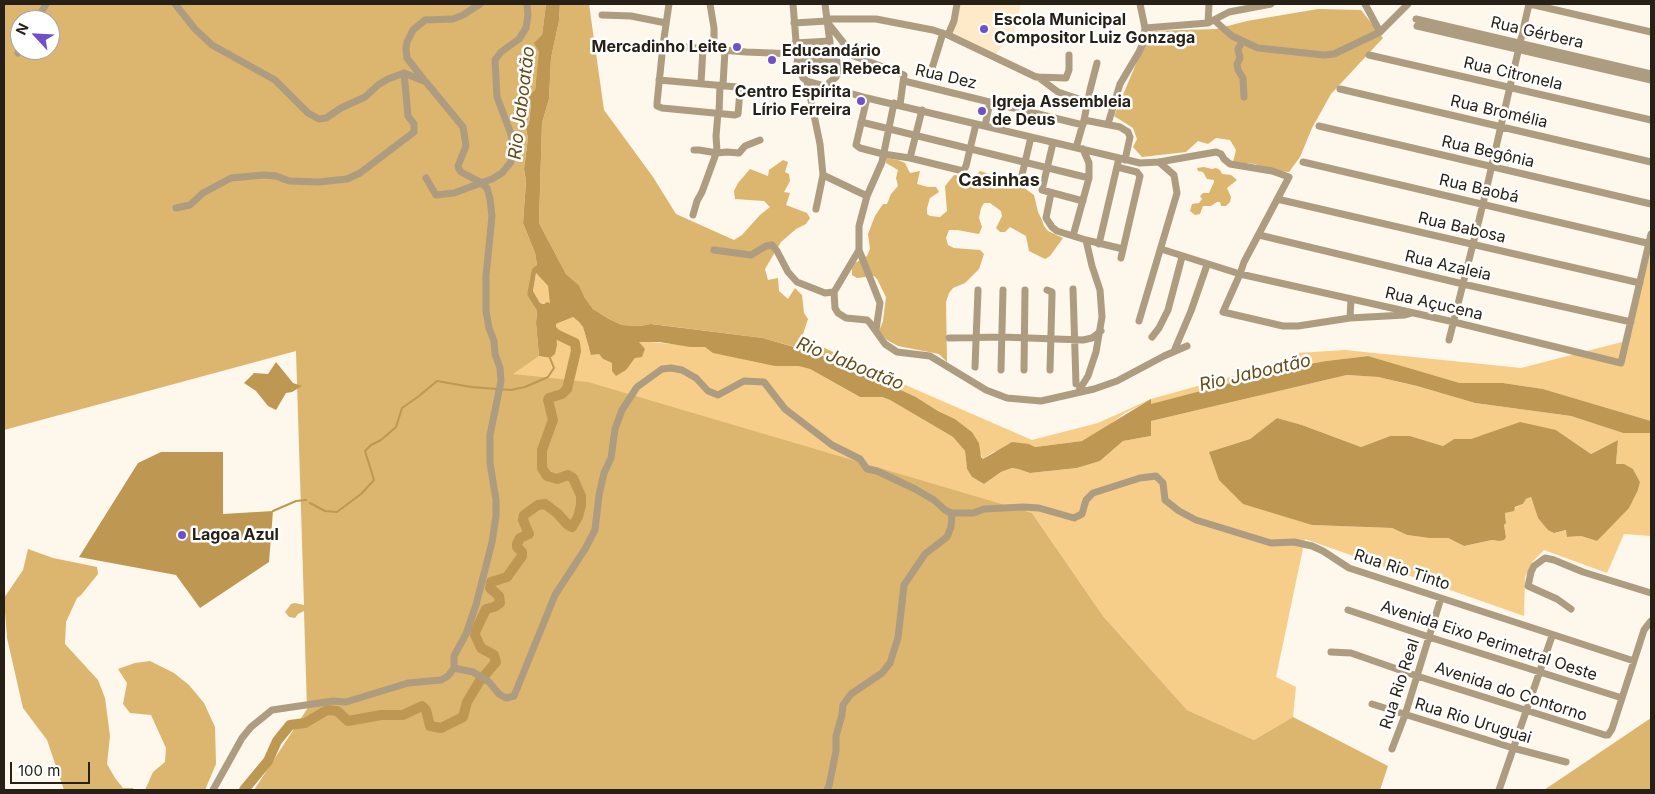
<!DOCTYPE html>
<meta charset="utf-8">
<style>
body{margin:0}
#map{position:relative;width:1655px;height:794px;overflow:hidden;background:#fdf7ec;font-family:Inter,sans-serif}
canvas{display:block}
.frame{position:absolute;inset:0;border:5px solid #262016;pointer-events:none}
.north{position:absolute;left:10px;top:10px;width:50px;height:50px;box-sizing:border-box;background:#fff;border:1px solid #a8a6a2;border-radius:50%;rotate:295deg;font-size:14px;font-weight:700;line-height:20px;text-align:center;color:#262016}
.north::after{content:'';display:block;margin:auto;width:18px;height:22px;background:#6f50c9;clip-path:polygon(50% 0,100% 100%,50% 72%,0 100%)}
.scale{position:absolute;left:10px;top:762px;width:80px;height:22px;box-sizing:border-box;border:2px solid #262016;border-top:0;padding-left:6px;font-size:15px;line-height:18px;white-space:nowrap;color:#262016;-webkit-text-stroke:4px #fff;paint-order:stroke}
</style>
<div id="map">
<canvas width="1655" height="794"></canvas>
<div class="frame"></div>
<div class="north">N</div>
<div class="scale">100 m</div>
</div>
<script>
const ctx = document.querySelector('canvas').getContext('2d');
ctx.lineJoin = 'round';
function paint(path, color) {
  ctx.fillStyle = color;
  ctx.fill(path, 'evenodd');
}
function toPath(rows) {
  const path = new Path2D();
  for (const r of rows) {
    path.moveTo(r[0], r[1]);
    for (let i = 2; i < r.length; i += 2) path.lineTo(r[i], r[i + 1]);
  }
  return path;
}
function trace(path, color, width, dash) {
  ctx.strokeStyle = color;
  ctx.lineWidth = width;
  ctx.lineCap = dash ? 'butt' : 'round';
  ctx.setLineDash(dash || []);
  ctx.stroke(path);
}
function drawText(font, color, halo, rows, align = 'center') {
  ctx.font = font + ' Inter,sans-serif';
  ctx.lineWidth = 5;
  ctx.setLineDash([]);
  ctx.textBaseline = 'middle';
  ctx.strokeStyle = halo;
  ctx.fillStyle = color;
  for (const [text, x, y, turn = 0] of rows) {
    ctx.save();
    ctx.translate(x, y);
    ctx.rotate((+turn || 0) * Math.PI / 180);
    ctx.textAlign = isNaN(turn) ? turn : align;
    if (halo) ctx.strokeText(text, 0, 0);
    ctx.fillText(text, 0, 0);
    ctx.restore();
  }
}
paint(toPath([
 [958,4,1021,4,1013,34,996,54,951,35]
]), '#feeac8');
paint(toPath([
 [1651,251,1651,421,1543,389,1503,383,1460,383,1368,356,1326,361,1293,367,1151,405,1151,400,1125,413,1104,429,1082,441,1035,447,1029,444,993,452,983,459,979,451,979,443,972,432,955,419,938,411,916,397,879,380,849,371,821,355,864,367,1032,440,1098,423,1151,399,1281,363,1297,353,1345,350,1521,368,1626,341],
 [536,273,548,286,551,304,540,303,533,291],
 [573,317,579,322,583,327,589,349,599,354,603,359,626,369,635,358,638,341,705,347,788,366,798,366,810,369,860,397,882,397,890,400,953,437,965,451,967,469,972,477,984,484,1001,472,1012,468,1018,469,1030,473,1077,468,1100,461,1123,441,1151,436,1151,421,1347,375,1378,377,1417,386,1475,403,1571,416,1623,433,1651,433,1651,536,1624,534,1607,573,1544,550,1533,561,1525,577,1524,616,1305,539,1276,677,1296,687,1293,717,1254,740,1187,710,1103,616,1032,513,512,374,539,356,549,358,557,345,556,324],
 [1277,418,1302,425,1361,447,1390,436,1410,436,1443,446,1454,439,1471,439,1480,436,1556,430,1591,454,1618,440,1616,464,1633,469,1640,482,1638,490,1597,541,1581,536,1568,537,1567,530,1554,533,1538,518,1531,497,1526,499,1523,504,1505,513,1506,522,1504,525,1506,537,1499,541,1492,540,1464,546,1448,538,1429,538,1407,535,1392,528,1312,525,1209,452,1250,439]
]), '#f6ce8a');
paint(toPath([
 [4,4,546,4,535,90,531,104,529,123,526,130,528,138,524,169,526,181,523,223,535,253,537,265,527,295,537,311,536,323,539,356,513,374,588,382,1032,513,1103,616,1187,710,1254,740,1293,717,1388,766,1380,790,254,790,307,709,304,611,298,614,295,618,289,617,285,612,291,604,295,603,304,605,296,351,4,430],
 [20,20,50,20,50,50,20,50],
 [560,4,589,4,604,110,653,177,676,214,734,240,742,235,760,215,770,207,764,201,735,199,734,191,738,183,750,169,768,176,769,170,783,160,788,162,785,172,789,174,790,181,784,192,790,193,786,205,807,213,810,218,806,224,796,229,781,242,765,269,768,280,778,278,779,291,788,299,795,288,802,295,804,313,808,319,802,337,864,367,763,338,652,324,640,326,622,325,609,319,593,309,585,298,579,285,566,274,539,223,542,123,549,99,551,58,559,21],
 [1318,9,1361,10,1383,38,1331,94,1312,128,1300,157,1289,172,1272,171,1255,164,1233,162,1236,150,1230,140,1216,138,1208,144,1198,141,1186,152,1142,157,1133,147,1137,139,1133,128,1114,116,1150,31,1216,29,1247,21],
 [886,158,898,160,905,163,910,173,920,171,917,184,928,187,936,187,939,192,930,198,927,208,927,214,930,216,940,217,947,211,945,186,954,175,962,176,962,185,966,189,980,171,997,176,1007,182,1016,182,1034,195,1038,212,1042,220,1044,226,1048,231,1063,238,1050,256,1045,259,1029,251,1026,236,1010,227,1005,232,1000,232,996,228,1002,216,1001,211,990,203,984,203,981,208,979,218,982,227,979,234,957,230,949,230,946,238,948,245,954,248,980,250,984,254,979,269,965,283,953,288,949,293,946,302,947,362,939,354,898,346,887,340,879,331,883,321,886,297,877,279,874,276,857,278,852,275,852,268,855,263,867,256,870,249,868,234,875,216,883,204,887,204,891,194,898,186,896,178,898,170,886,163],
 [1204,167,1212,169,1216,168,1220,170,1222,174,1231,175,1237,180,1227,188,1231,197,1230,202,1226,206,1221,206,1220,202,1217,202,1211,206,1203,206,1200,214,1195,215,1190,211,1192,204,1199,203,1202,199,1200,196,1203,193,1209,193,1214,182,1214,180,1207,179,1203,172,1198,171,1197,168],
 [28,549,53,558,97,567,98,574,81,595,77,598,66,622,65,644,98,680,105,698,110,736,107,764,115,778,123,788,133,788,134,790,64,790,47,740,23,708,7,638,4,598,23,570],
 [150,661,174,673,189,685,204,703,215,727,216,764,205,790,145,790,153,772,165,762,166,748,151,715,130,713,123,704,127,683,118,669,135,663],
 [1651,718,1651,790,1544,790]
]), '#dcb56f');
paint(toPath([
 [546,4,560,4,559,21,551,58,549,99,542,123,539,223,566,274,579,285,585,298,593,309,609,319,622,325,640,326,651,324,763,338,821,355,849,371,879,380,916,397,938,411,955,419,972,432,979,443,981,457,983,459,1012,442,1029,444,1035,447,1082,441,1151,399,1151,404,1293,367,1326,361,1368,356,1460,383,1503,383,1543,389,1651,421,1651,433,1623,433,1571,416,1475,403,1417,386,1378,377,1347,375,1151,421,1151,436,1123,441,1100,461,1077,468,1030,473,1018,469,1012,468,1001,472,984,484,972,477,967,469,965,451,953,437,890,400,882,397,860,397,810,369,798,366,775,366,713,353,705,347,690,347,659,342,639,342,645,349,642,357,635,358,626,370,616,376,612,371,612,363,603,359,599,354,591,355,583,327,579,322,573,317,556,324,557,345,555,354,550,358,539,356,536,323,537,311,527,295,532,269,537,265,535,253,523,223,526,181,524,169,528,138,526,129,529,123,531,104,525,99,535,90,539,52,534,43,542,35],
 [536,273,548,286,550,303,547,302,544,304,540,303,533,291],
 [276,362,293,383,302,386,292,392,286,393,276,410,268,406,256,391,244,383,254,373,268,374],
 [1277,418,1302,425,1361,447,1390,436,1410,436,1443,446,1454,439,1471,439,1520,422,1556,430,1591,454,1618,440,1616,464,1624,464,1633,469,1640,482,1638,490,1629,508,1597,541,1581,536,1567,537,1566,530,1554,533,1548,530,1538,518,1531,497,1526,499,1523,504,1515,507,1514,511,1505,513,1506,523,1504,525,1506,537,1504,540,1499,541,1492,540,1464,546,1448,538,1429,538,1407,535,1392,528,1312,525,1243,504,1219,480,1209,452,1250,439],
 [161,452,223,452,223,514,273,511,269,562,200,608,176,575,79,557,138,463]
]), '#be9852');
trace(toPath([
 [310,503,325,511,337,512,361,494,374,480,365,451,371,445,381,440,396,427,402,408,419,396,437,381,471,387,511,390,525,387,548,377,554,368,550,358],
 [273,511,296,501,306,500]
]), '#be9852', 2);
trace(toPath([
 [244,790,268,761,277,741,290,725,305,723,327,710,337,711,348,721,381,715,403,715,422,706,426,710,430,726,441,728,463,717,467,702,479,682,496,662,494,655,481,648,475,635,476,630,486,609,494,607,500,603,499,596,490,588,491,582,507,577,522,556,522,552,517,547,517,544,520,538,529,534,523,520,524,515,538,505,545,504,557,513,568,525,572,527,578,517,581,505,581,496,573,478,568,475,557,479,547,476,542,468,542,450,553,420,548,400,549,398,562,394,567,389,576,351,575,343,556,334,552,330,549,324]
]), '#be9852', 10);
trace(toPath([
 [175,4,195,29,212,45,275,80,308,113,319,119,326,118,341,108,365,97,378,85,388,79,404,73,426,82,463,127,466,146,458,166,459,169,461,172,480,182,487,188,490,199,492,216,486,276,486,311,489,328,494,341,495,354,500,368,501,381,490,435,490,463,496,500,496,516,492,542,476,605,466,634,454,656,454,668],
 [710,4,714,28,714,49],
 [793,4,798,66,803,78,807,81,867,98,1119,158,1099,244],
 [825,4,832,59,837,61,838,70,836,77,829,83,828,87],
 [1140,4,1145,28],
 [1365,4,1380,32],
 [1530,4,1651,32],
 [602,15,631,16,666,23],
 [827,19,876,19,933,30,948,35,1036,77,1066,78,1069,70,1069,55],
 [1416,19,1651,74],
 [37,20,46,4],
 [1214,20,1232,36,1258,48,1324,55,1334,54,1380,32,1408,4],
 [827,22,854,56,904,75,900,105],
 [794,23,827,21],
 [1208,23,1209,4],
 [1417,26,1651,80],
 [948,35,954,21,957,4],
 [1242,42,1238,49,1240,58,1237,64,1238,70,1243,78,1244,97],
 [795,43,830,41],
 [663,45,746,52,796,54],
 [18,53,21,50],
 [1369,55,1651,120],
 [797,62,832,59],
 [930,75,943,33],
 [1038,77,1058,92,1088,102],
 [424,80,407,58,406,49,407,42,413,30,425,20,453,19,463,15,480,4],
 [659,80,737,87,740,91,738,114,735,115,662,108,657,106,657,103,663,45,669,4],
 [807,81,820,144,823,175,816,209],
 [904,81,1083,125],
 [701,83,703,48],
 [723,85,725,50],
 [1340,89,1651,162],
 [867,98,856,145,860,148,883,154,910,158,963,171,966,166,976,124],
 [719,113,720,85],
 [1084,120,1120,127,1128,132,1130,137,1125,160],
 [861,122,1089,178],
 [1108,124,1120,84,1139,52,1143,43,1145,28,1208,23,1229,12,1271,4],
 [985,126,990,102],
 [1319,126,1651,204],
 [1053,143,1042,190,1083,201],
 [1076,148,1084,120,1090,90,1097,63],
 [694,150,699,150,717,153,727,152,739,153,745,146,760,140],
 [910,158,922,110],
 [1119,158,1140,163,1159,162,1216,152,1221,154,1224,159,1230,164,1272,171,1289,177,1244,262,1240,274,1161,249],
 [1303,162,1651,244],
 [1117,167,1137,172,1140,176,1121,258],
 [823,175,867,196],
 [426,178,436,195,454,193,492,179,502,173,511,162,513,143,511,134,497,97,495,60,501,52,519,39,526,28,528,15,527,4],
 [1021,179,1031,137],
 [1051,193,1046,218,1052,227,1057,231,1086,240,1123,249],
 [1277,199,1640,283],
 [176,208,190,205,203,193,231,178,264,175,276,176,289,181,319,182,347,179,360,173,414,132,414,124,408,116,404,73],
 [693,215,697,201,702,192,717,151,716,136,718,113],
 [1259,235,1463,284,1631,322],
 [1073,236,1089,178,1089,163,1083,149],
 [714,250,751,255,766,246,772,245,777,251,788,272,797,282,825,293,834,292],
 [859,250,834,292,835,308,838,313,846,318,867,320,870,323,885,344,897,352,930,356,986,390,1007,398,1041,401,1094,389,1117,381,1164,356,1187,346],
 [1073,289,1076,384],
 [1047,290,1052,292,1052,296,1050,370],
 [1412,313,1405,315,1350,318,1298,326,1283,326,1223,312,1240,274,1454,322,1621,363,1651,234],
 [1350,318,1351,299],
 [1139,321,1177,193,1174,175,1159,162],
 [876,330,880,303,859,250,859,226,867,196,882,162,894,103],
 [1152,337,1159,328,1168,310,1182,257],
 [949,338,1002,337,1083,340,1092,338,1101,331],
 [1449,340,1483,204,1529,4],
 [1174,351,1191,311,1207,265],
 [975,367,978,290],
 [1001,370,1003,290],
 [1024,370,1025,290],
 [1078,392,1088,376,1096,352,1102,317,1100,290,1092,266,1086,240],
 [1571,609,1557,599,1528,586,1531,572,1534,566,1545,558,1554,560,1583,572,1651,593],
 [1348,610,1429,637,1622,698],
 [1331,652,1351,653,1417,676,1605,735,1608,735,1612,729,1634,661],
 [1372,704,1513,748,1566,762],
 [1392,749,1405,715,1441,598],
 [213,790,242,738,251,727,272,710,333,701,346,702,408,683,441,680,448,676,454,668,473,672,489,682,499,694,506,698,514,696,555,595,585,549,595,530,599,495,604,473,611,458,615,429,622,410,637,387,662,369,671,368,682,370,696,378,708,391,718,395,744,381,764,382,785,409,832,445,860,459,867,469,877,471,915,489,934,500,945,510,951,513,973,513,984,509,1023,507,1039,508,1074,518,1082,514,1086,500,1093,493,1140,478,1156,476,1163,483,1165,500,1179,511,1196,520,1271,543,1294,542,1312,546,1323,551,1349,568,1634,661,1644,630,1651,621],
 [827,790,829,786,836,751,836,736,842,715,843,705,851,694,882,673,890,663,898,638,904,585,925,554,947,537,951,527,952,513],
 [1499,790,1552,636]
]), '#ad9c7f', 7);
for (const [x, y, r, color] of [
 [984,29,5,"#6f50c9"],
 [737,47,5,"#6f50c9"],
 [772,60,5,"#6f50c9"],
 [861,101,5,"#6f50c9"],
 [982,111,5,"#6f50c9"],
 [182,535,5,"#6f50c9"]
]) {
  const dot = new Path2D();
  dot.arc(x, y, r, 0, 2 * Math.PI);
  ctx.fillStyle = color;
  ctx.fill(dot);
  trace(dot, '#fff', 2);
}
drawText('bold 16px', '#262016', '#fff', [
 ["Escola Municipal",994,20],
 ["Compositor Luiz Gonzaga",994,38],
 ["Mercadinho Leite",727,47,"right"],
 ["Educandário",782,51],
 ["Larissa Rebeca",782,69],
 ["Centro Espírita",851,92,"right"],
 ["Lírio Ferreira",851,110,"right"],
 ["Igreja Assembleia",992,102],
 ["de Deus",992,120],
 ["Lagoa Azul",192,535]
], 'left');
drawText('16px', '#262016', '#fff', [
 ["Rua Gérbera",1537,33,13],
 ["Rua Citronela",1513,74,13],
 ["Rua Dez",946,77,13],
 ["Rua Bromélia",1499,112,13],
 ["Rua Begônia",1488,152,13],
 ["Rua Baobá",1479,189,13],
 ["Rua Babosa",1462,228,13],
 ["Rua Azaleia",1448,266,13],
 ["Rua Açucena",1434,304,13],
 ["Rua Rio Tinto",1402,570,18],
 ["Avenida Eixo Perimetral Oeste",1489,641,18],
 ["Rua Rio Real",1400,684,-72],
 ["Avenida do Contorno",1511,692,18],
 ["Rua Rio Uruguai",1473,721,17]
]);
drawText('italic 18px', '#674c17', '#fff', [
 ["Rio Jaboatão",522,103,-83],
 ["Rio Jaboatão",850,364,22],
 ["Rio Jaboatão",1255,373,-13]
]);
drawText('bold 18px', '#262016', '#fff', [
 ["Casinhas",999,181]
]);
</script>
